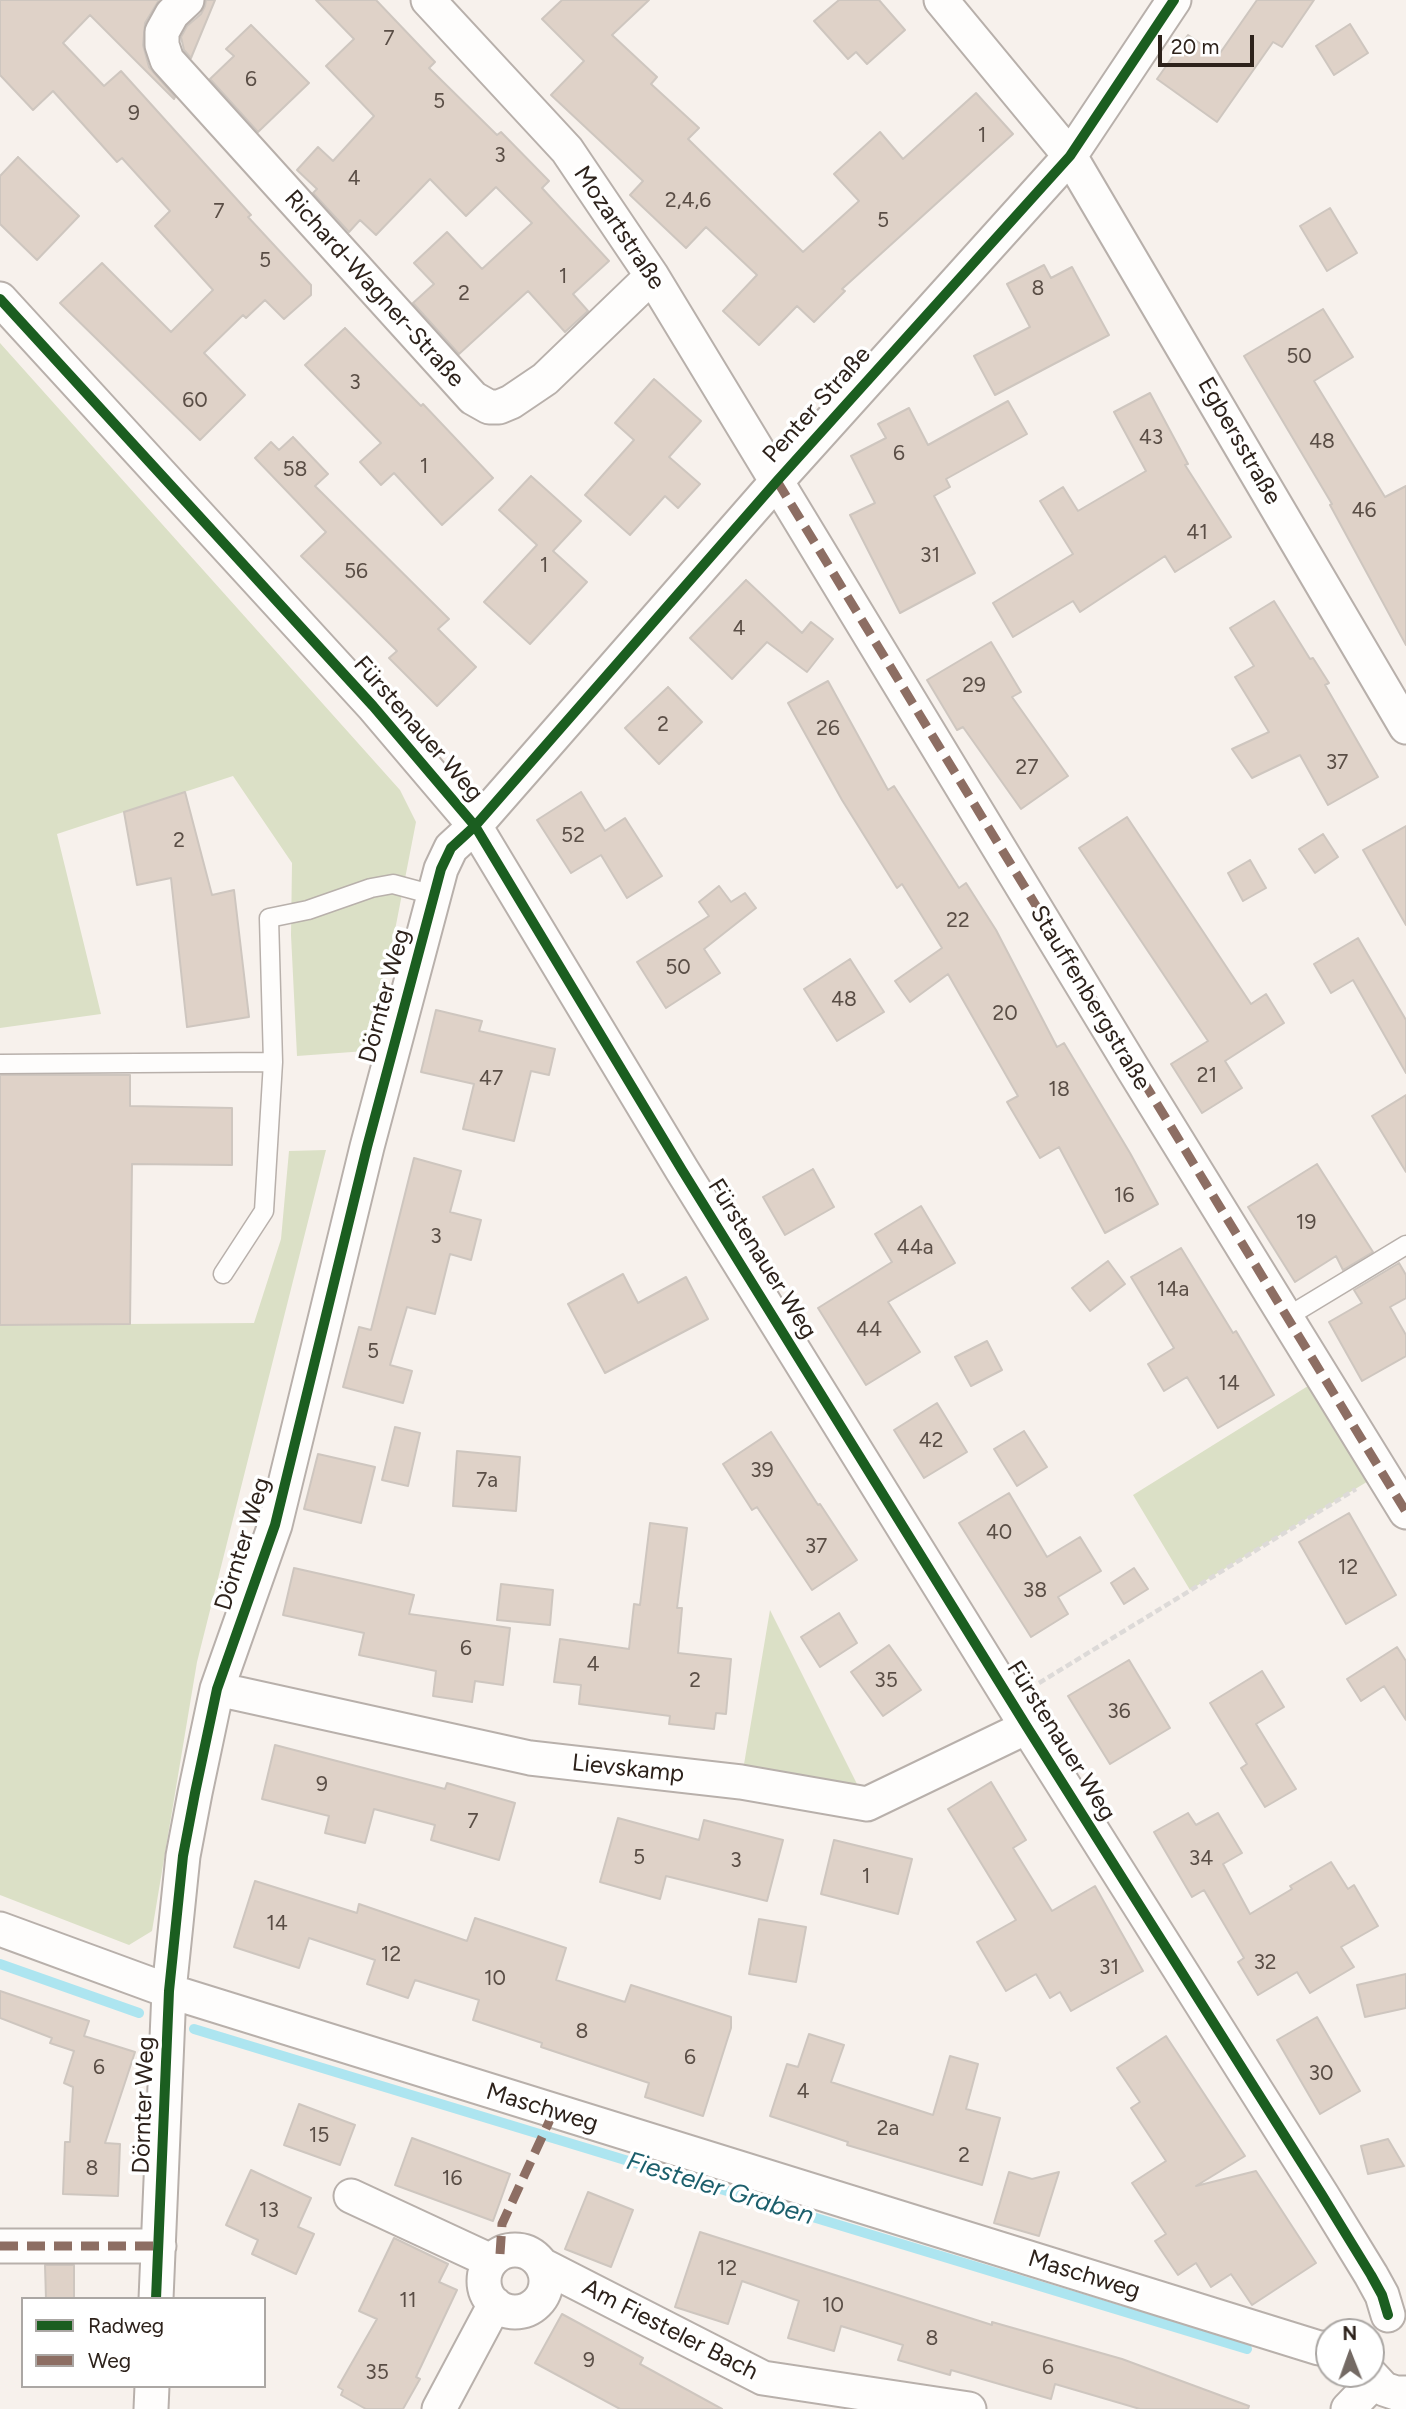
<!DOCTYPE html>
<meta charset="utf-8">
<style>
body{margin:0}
#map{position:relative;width:1406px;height:2409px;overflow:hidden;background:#f7f1ec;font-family:Figtree,sans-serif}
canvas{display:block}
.legend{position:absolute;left:21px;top:2297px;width:245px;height:91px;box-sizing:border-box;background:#fff;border:2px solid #aba7a4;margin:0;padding:9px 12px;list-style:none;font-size:21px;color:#2d221b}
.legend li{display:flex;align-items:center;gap:14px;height:35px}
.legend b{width:35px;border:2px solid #aba7a4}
.north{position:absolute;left:1315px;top:2318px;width:70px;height:70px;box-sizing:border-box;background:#fff;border:2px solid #aba7a4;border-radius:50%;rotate:359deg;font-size:19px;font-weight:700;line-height:28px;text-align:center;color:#2d221b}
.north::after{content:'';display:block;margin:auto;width:24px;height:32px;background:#746a64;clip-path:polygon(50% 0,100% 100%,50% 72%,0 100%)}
.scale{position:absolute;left:1158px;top:35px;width:96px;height:32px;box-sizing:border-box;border:4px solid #2d221b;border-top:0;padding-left:9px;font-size:21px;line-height:24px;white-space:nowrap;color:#2d221b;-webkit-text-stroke:5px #fff;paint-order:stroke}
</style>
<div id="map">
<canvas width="1406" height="2409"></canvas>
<ul class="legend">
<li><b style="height:9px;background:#1b5e20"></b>Radweg</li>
<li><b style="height:9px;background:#8d6e63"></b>Weg</li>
</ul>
<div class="north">N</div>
<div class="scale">20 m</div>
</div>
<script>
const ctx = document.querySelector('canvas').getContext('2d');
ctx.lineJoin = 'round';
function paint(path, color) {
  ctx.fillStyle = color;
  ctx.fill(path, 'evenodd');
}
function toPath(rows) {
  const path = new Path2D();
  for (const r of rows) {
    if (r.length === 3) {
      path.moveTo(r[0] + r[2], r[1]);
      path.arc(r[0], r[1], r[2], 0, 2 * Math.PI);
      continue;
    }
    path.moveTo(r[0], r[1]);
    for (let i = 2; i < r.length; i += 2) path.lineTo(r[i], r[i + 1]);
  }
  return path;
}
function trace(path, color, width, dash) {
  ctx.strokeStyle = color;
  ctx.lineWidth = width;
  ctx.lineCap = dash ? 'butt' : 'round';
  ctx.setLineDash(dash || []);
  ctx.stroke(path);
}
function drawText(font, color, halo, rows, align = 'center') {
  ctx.font = font + ' Figtree,sans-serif';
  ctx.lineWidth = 7;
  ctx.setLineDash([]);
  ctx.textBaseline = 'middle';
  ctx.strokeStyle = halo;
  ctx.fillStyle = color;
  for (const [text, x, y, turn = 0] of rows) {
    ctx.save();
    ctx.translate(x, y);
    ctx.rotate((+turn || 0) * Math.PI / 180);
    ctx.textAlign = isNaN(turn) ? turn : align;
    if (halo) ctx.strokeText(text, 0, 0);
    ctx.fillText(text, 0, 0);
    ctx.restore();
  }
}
paint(toPath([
 [0,343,400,790,416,822,395,930,366,1051,297,1056,291,935,292,863,233,776,57,834,101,1014,0,1028],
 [326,1150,197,1662,152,1931,129,1945,0,1895,0,1325,254,1323,281,1239,289,1151],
 [1324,1376,1383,1472,1190,1590,1133,1495],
 [770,1610,867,1804,741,1782]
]), '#dbe0c6');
trace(toPath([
 [0,1964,139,2013],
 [194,2029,1247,2349]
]), '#ade5f0', 10);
const building = toPath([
 [0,0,159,0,145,23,143,45,149,67,175,97,174,99,90,15,63,43,104,86,121,71,251,215,248,217,311,285,311,295,284,319,265,300,246,318,243,315,204,353,245,395,200,440,60,303,102,263,171,332,213,290,155,226,170,211,122,158,117,162,53,91,33,110,0,75,0,0],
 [206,0,215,0,191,58,184,50,181,37,187,26,201,14,205,6,206,0],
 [316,0,376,0,435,62,429,68,497,135,501,132,549,181,542,188,609,261,573,294,588,311,565,332,528,291,459,354,413,303,434,284,414,263,447,232,482,269,532,223,496,187,466,216,430,179,376,235,360,220,349,232,313,193,317,189,297,170,318,147,333,161,374,116,326,66,354,39,316,0],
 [562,0,649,0,612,35,657,77,651,84,699,128,688,139,803,252,859,201,834,174,880,132,903,159,976,93,1013,134,842,289,845,291,814,322,797,306,759,345,723,311,757,275,706,227,686,248,630,195,643,181,551,95,584,61,542,19,562,0],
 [839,0,879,0,905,30,867,64,856,52,848,59,814,21,839,0],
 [1257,0,1314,0,1282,47,1273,42,1217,122,1157,79,1188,35,1218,56,1257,0],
 [1350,24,1368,53,1334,75,1316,46,1350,24],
 [251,25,309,83,258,132,210,79,234,56,226,49,251,25],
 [18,157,79,216,37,260,0,224,0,176,18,157],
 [1330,208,1357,253,1327,271,1300,226,1330,208],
 [1044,265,1051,278,1072,267,1109,335,995,395,974,356,1030,327,1007,284,1044,265],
 [1323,309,1353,357,1314,381,1385,497,1406,486,1406,645,1330,505,1332,504,1244,356,1323,309],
 [345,328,421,406,423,404,493,478,442,525,394,473,381,485,360,462,381,443,305,365,345,328],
 [654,379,701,421,669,457,700,484,678,508,665,496,630,535,585,495,634,440,615,423,654,379],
 [1150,393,1188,464,1185,465,1231,537,1175,572,1165,556,1080,612,1073,601,1013,637,993,603,1073,554,1040,501,1063,487,1078,511,1146,471,1114,412,1150,393],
 [1008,401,1027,434,946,479,950,487,934,496,975,573,900,613,850,515,875,503,851,456,886,438,878,424,909,408,928,445,1008,401],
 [293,437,328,474,315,486,449,619,438,629,476,667,437,706,389,658,397,651,301,556,326,532,255,458,271,442,279,450,293,437],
 [531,476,581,521,553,551,587,582,530,644,484,602,537,545,499,510,531,476],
 [746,580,802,633,811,622,833,639,807,672,767,642,732,679,690,638,746,580],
 [1274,601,1310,659,1313,658,1329,683,1325,685,1378,777,1328,805,1300,755,1252,778,1232,749,1269,732,1235,677,1254,666,1230,628,1274,601],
 [991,642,1021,692,1012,697,1068,776,1021,809,963,727,957,730,927,680,991,642],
 [828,681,888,790,894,786,959,888,966,883,996,930,1057,1047,1064,1043,1130,1153,1158,1204,1105,1233,1059,1147,1040,1158,1007,1102,1018,1096,948,974,910,1002,895,981,942,948,902,884,897,888,842,800,788,703,828,681],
 [668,687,702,722,659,764,625,728,668,687],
 [185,792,212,895,234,890,249,1017,187,1027,171,878,137,885,124,812,185,792],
 [581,792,605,831,625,818,662,876,627,898,601,855,571,873,537,820,581,792],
 [1127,817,1251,1004,1266,994,1284,1023,1225,1061,1242,1088,1202,1113,1171,1064,1208,1041,1079,848,1127,817],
 [1406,826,1406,925,1363,850,1406,826],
 [1323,834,1338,857,1315,873,1299,849,1323,834],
 [1250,860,1266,888,1243,901,1228,873,1250,860],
 [719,886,731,902,745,893,756,908,704,949,720,973,666,1008,637,962,709,916,699,902,719,886],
 [1358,938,1406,1020,1406,1073,1353,980,1331,993,1314,964,1358,938],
 [850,959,884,1012,837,1041,804,989,850,959],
 [436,1010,482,1021,479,1031,555,1049,549,1075,531,1071,514,1141,463,1129,474,1084,421,1072,436,1010],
 [0,1075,130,1075,130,1106,232,1108,232,1165,132,1164,130,1324,0,1325,0,1075],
 [1406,1095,1406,1172,1372,1116,1406,1095],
 [414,1158,461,1171,450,1212,481,1220,471,1260,450,1254,435,1314,407,1307,390,1365,412,1371,403,1403,343,1387,359,1327,371,1330,414,1158],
 [1317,1164,1373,1252,1343,1270,1336,1256,1295,1282,1248,1207,1317,1164],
 [813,1169,834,1207,785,1235,763,1197,813,1169],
 [921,1206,955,1263,888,1302,920,1352,866,1385,818,1308,892,1262,875,1234,921,1206],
 [1181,1248,1233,1333,1236,1331,1274,1395,1218,1428,1187,1377,1164,1391,1148,1364,1174,1348,1131,1277,1181,1248],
 [1108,1261,1125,1284,1090,1311,1072,1288,1108,1261],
 [1399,1263,1406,1275,1406,1298,1390,1307,1406,1335,1406,1356,1362,1381,1329,1322,1362,1303,1354,1290,1399,1263],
 [623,1274,638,1303,686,1277,708,1319,605,1373,568,1304,623,1274],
 [987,1341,1002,1370,971,1386,955,1357,987,1341],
 [937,1403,967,1452,924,1478,894,1430,937,1403],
 [395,1427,420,1433,408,1486,382,1480,395,1427],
 [1024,1431,1047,1467,1017,1486,994,1449,1024,1431],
 [771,1432,818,1505,820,1504,857,1560,812,1590,757,1507,752,1510,723,1464,771,1432],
 [457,1451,520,1457,516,1511,453,1506,457,1451],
 [318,1454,375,1467,361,1523,304,1509,318,1454],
 [1009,1493,1047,1557,1080,1537,1101,1571,1058,1597,1068,1614,1031,1637,959,1523,1009,1493],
 [1349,1513,1396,1595,1346,1624,1299,1542,1349,1513],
 [650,1523,687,1528,677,1608,682,1608,678,1653,731,1659,726,1714,716,1713,714,1729,669,1724,670,1716,579,1704,581,1685,554,1682,560,1639,629,1649,634,1604,640,1605,650,1523],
 [294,1568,414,1595,409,1614,510,1628,503,1685,475,1681,472,1702,433,1696,436,1671,359,1655,364,1633,283,1615,294,1568],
 [1134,1568,1148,1589,1124,1604,1111,1583,1134,1568],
 [501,1584,553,1590,550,1625,497,1620,501,1584],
 [839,1613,857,1643,820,1667,801,1637,839,1613],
 [889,1645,921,1690,883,1716,851,1672,889,1645],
 [1397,1647,1406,1661,1406,1720,1384,1686,1361,1701,1347,1679,1397,1647],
 [1129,1660,1170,1728,1110,1764,1068,1696,1129,1660],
 [1262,1671,1284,1707,1256,1724,1296,1789,1265,1807,1241,1768,1247,1764,1210,1703,1262,1671],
 [275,1745,445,1789,447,1783,515,1803,499,1860,431,1840,435,1825,374,1809,365,1843,325,1833,329,1816,262,1799,275,1745],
 [991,1782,1026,1840,1013,1848,1052,1911,1095,1886,1143,1971,1071,2011,1060,1992,1050,1998,1036,1974,1006,1991,977,1942,1016,1920,948,1809,991,1782],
 [1188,1813,1196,1825,1218,1813,1242,1853,1223,1864,1250,1914,1292,1889,1290,1886,1331,1862,1348,1889,1354,1885,1378,1926,1341,1947,1354,1967,1310,1993,1297,1972,1258,1995,1238,1962,1244,1958,1204,1890,1192,1897,1154,1832,1188,1813],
 [618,1818,699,1840,704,1820,783,1840,767,1901,666,1876,660,1899,600,1882,618,1818],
 [834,1840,912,1859,898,1914,821,1894,834,1840],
 [255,1881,357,1913,359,1904,467,1941,475,1918,566,1948,556,1980,625,2002,631,1985,731,2017,731,2028,703,2116,645,2097,649,2083,541,2047,542,2043,473,2020,479,2000,415,1980,408,1998,367,1984,375,1960,309,1938,299,1968,234,1947,255,1881],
 [759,1919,806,1927,796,1982,749,1974,759,1919],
 [1406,1974,1406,2008,1365,2017,1357,1985,1406,1974],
 [0,1991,89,2021,84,2036,135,2052,105,2143,120,2144,118,2196,63,2194,65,2142,70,2142,73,2087,64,2083,74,2051,50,2043,52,2038,0,2018,0,1991],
 [1317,2017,1360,2091,1320,2114,1277,2040,1317,2017],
 [809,2034,844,2045,831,2082,933,2115,950,2056,978,2064,966,2109,1000,2118,982,2185,847,2145,848,2142,770,2116,787,2064,798,2067,809,2034],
 [1166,2036,1245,2156,1196,2186,1256,2171,1316,2263,1252,2305,1231,2274,1211,2287,1196,2263,1178,2275,1155,2241,1166,2234,1132,2183,1166,2161,1131,2108,1140,2102,1117,2068,1166,2036],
 [299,2104,355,2125,340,2165,284,2145,299,2104],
 [412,2138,510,2174,493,2221,395,2185,412,2138],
 [1388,2139,1404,2166,1368,2174,1361,2146,1388,2139],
 [251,2170,311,2198,298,2227,314,2234,296,2274,252,2254,258,2240,226,2225,251,2170],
 [1009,2172,1032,2179,1059,2172,1039,2236,994,2223,1009,2172],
 [588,2192,633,2210,611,2267,565,2249,588,2192],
 [700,2232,992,2325,992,2322,1122,2359,1249,2406,1248,2409,1140,2409,1055,2384,1051,2399,951,2370,950,2375,898,2360,903,2345,841,2326,834,2351,788,2338,799,2301,742,2281,728,2324,675,2307,700,2232],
 [394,2238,448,2264,439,2282,457,2290,416,2377,420,2379,403,2409,366,2409,341,2395,343,2390,338,2387,377,2319,359,2311,394,2238],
 [45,2265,74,2265,74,2299,46,2299,45,2265],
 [562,2314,643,2358,640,2364,722,2409,620,2409,535,2363,562,2314]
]);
paint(building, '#dfd2c8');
trace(building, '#cec6bf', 2);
const lane = toPath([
 [0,1064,273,1062,269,918,308,910,371,888,393,884,434,895],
 [223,1274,264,1211,273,1062],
 [1287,1317,1406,1245]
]);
const street = toPath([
 [187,0,172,14,162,32,162,45,167,60,473,398,489,407,499,407,511,402,545,379,652,276],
 [428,0,567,150,652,276,1133,1069,1406,1512],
 [941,0,1070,156,1406,727],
 [0,299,373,706,475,826,682,1170,1027,1727,1322,2195,1371,2275,1382,2295,1388,2315],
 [217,1689,530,1758,741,1782,867,1804,1027,1727],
 [0,1929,169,1991,1319,2348,1329,2348],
 [351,2196,491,2261],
 [0,2246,159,2246],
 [515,2281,31],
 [542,2265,763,2378,969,2409],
 [156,2299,169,1991,183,1856,195,1793,217,1689,275,1525,367,1147,441,869,451,848,475,826,777,481,1070,156,1174,0],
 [1370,2374,1384,2389,1396,2393,1406,2393],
 [151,2409,152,2386],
 [439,2409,495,2304],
 [1348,2409,1375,2381]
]);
trace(lane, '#b8b0ab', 21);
trace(street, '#b8b0ab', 37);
trace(toPath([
 [1039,1683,1356,1489]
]), '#dddad8', 4.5, [7, 3.5]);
trace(lane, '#fefdfc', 18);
trace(street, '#fefdfc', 33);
trace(toPath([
 [777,481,1406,1512],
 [0,2246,159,2246],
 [500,2254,502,2224,554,2111]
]), '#8d6e63', 9, [18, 9]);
trace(toPath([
 [0,299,373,706,475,826,682,1170,1027,1727,1322,2195,1371,2275,1382,2295,1388,2315],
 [156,2299,169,1991,183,1856,195,1793,217,1689,275,1525,367,1147,441,869,451,848,475,826,777,481,1070,156,1174,0]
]), '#1b5e20', 10);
drawText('21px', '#5a4e46', null, [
 ["7",389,39],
 ["6",251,80],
 ["5",439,102],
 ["9",134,114],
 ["1",982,136],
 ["3",500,156],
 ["4",354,179],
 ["2,4,6",688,201],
 ["7",219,212],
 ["5",883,221],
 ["5",265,261],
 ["1",563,277],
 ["8",1038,289],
 ["2",464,294],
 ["50",1299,357],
 ["3",355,383],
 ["60",195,401],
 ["43",1151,438],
 ["48",1322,442],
 ["6",899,454],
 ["1",424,467],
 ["58",295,470],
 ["46",1364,511],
 ["41",1197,533],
 ["31",930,556],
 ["1",544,566],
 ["56",356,572],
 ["4",739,629],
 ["29",974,686],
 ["2",663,725],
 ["26",828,729],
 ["37",1337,763],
 ["27",1027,768],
 ["52",573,836],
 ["2",179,841],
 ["22",958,921],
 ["50",678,968],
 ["48",844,1000],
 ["20",1005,1014],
 ["21",1207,1076],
 ["47",491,1079],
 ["18",1059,1090],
 ["16",1124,1196],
 ["19",1306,1223],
 ["3",436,1237],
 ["44a",915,1248],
 ["14a",1173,1290],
 ["44",869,1330],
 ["5",373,1352],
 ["14",1229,1384],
 ["42",931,1441],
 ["39",762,1471],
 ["7a",487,1481],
 ["40",999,1533],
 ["37",816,1547],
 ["12",1348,1568],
 ["38",1035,1591],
 ["6",466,1649],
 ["4",593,1665],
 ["2",695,1681],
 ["35",886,1681],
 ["36",1119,1712],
 ["9",322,1785],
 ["7",473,1822],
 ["5",639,1858],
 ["34",1201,1859],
 ["3",736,1861],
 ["1",866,1877],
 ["14",277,1924],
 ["12",391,1955],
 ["32",1265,1963],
 ["31",1109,1968],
 ["10",495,1979],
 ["8",582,2032],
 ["6",690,2058],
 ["6",99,2068],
 ["30",1321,2074],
 ["4",803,2092],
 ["2a",888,2129],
 ["15",319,2136],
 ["2",964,2156],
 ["8",92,2169],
 ["16",452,2179],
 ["13",269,2211],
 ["12",727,2269],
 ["11",408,2301],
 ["10",833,2306],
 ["8",932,2339],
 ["9",589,2361],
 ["6",1048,2368],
 ["35",377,2373]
]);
drawText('24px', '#2d221b', '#fff', [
 ["Mozartstraße",619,228,56],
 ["Richard-Wagner-Straße",374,289,48],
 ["Penter Straße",817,405,-48],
 ["Egbersstraße",1239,441,60],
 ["Fürstenauer Weg",418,729,49],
 ["Dörnter Weg",385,996,-75],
 ["Stauffenbergstraße",1090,998,59],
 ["Fürstenauer Weg",762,1259,58],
 ["Dörnter Weg",243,1544,-73],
 ["Fürstenauer Weg",1061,1741,58],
 ["Lievskamp",628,1769,6],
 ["Dörnter Weg",144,2105,-88],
 ["Maschweg",542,2108,17],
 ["Maschweg",1084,2275,17],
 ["Am Fiesteler Bach",670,2330,27]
]);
drawText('italic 26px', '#1c5f6c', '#fff', [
 ["Fiesteler Graben",720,2189,17]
]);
</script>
